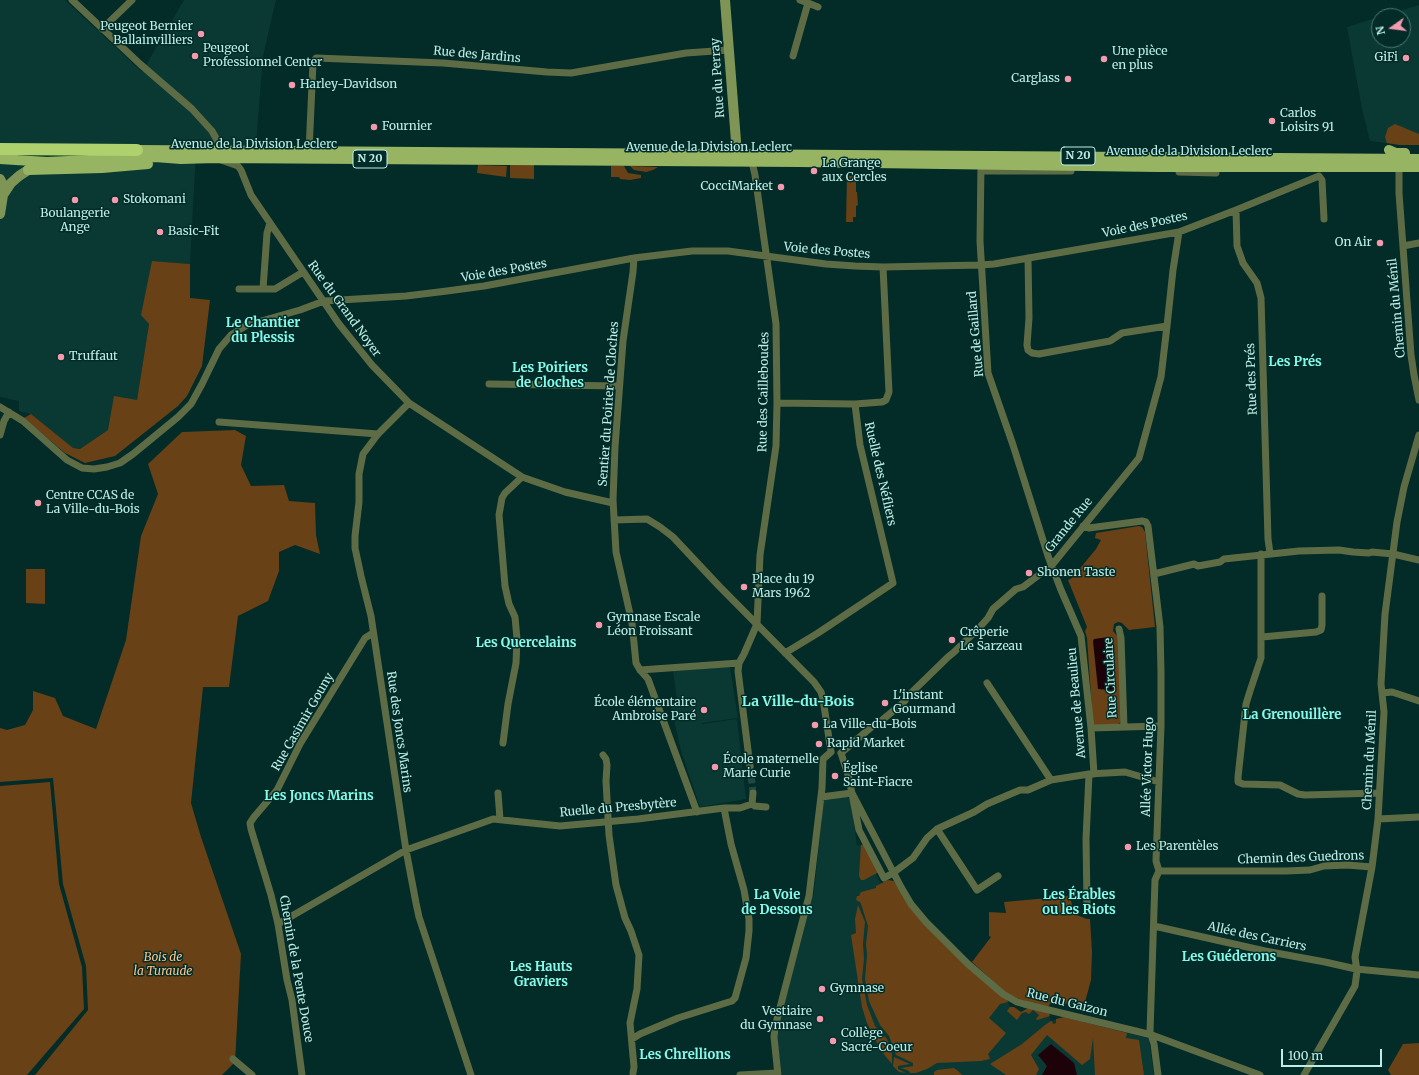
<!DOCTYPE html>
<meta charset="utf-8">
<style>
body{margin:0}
#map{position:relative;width:1419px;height:1075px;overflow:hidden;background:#032b27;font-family:Merriweather,serif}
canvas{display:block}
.north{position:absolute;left:1371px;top:8px;width:40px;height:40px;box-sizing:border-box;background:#032b27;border:1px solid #4d7974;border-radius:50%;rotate:256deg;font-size:11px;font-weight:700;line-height:16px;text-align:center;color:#bbefe7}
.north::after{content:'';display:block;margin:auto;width:14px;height:18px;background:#f29aae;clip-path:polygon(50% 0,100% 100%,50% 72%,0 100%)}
.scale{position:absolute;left:1281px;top:1049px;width:101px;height:18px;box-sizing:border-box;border:2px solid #bbefe7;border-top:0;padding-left:5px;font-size:12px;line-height:14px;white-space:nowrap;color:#bbefe7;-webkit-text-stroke:3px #032b27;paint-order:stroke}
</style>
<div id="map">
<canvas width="1419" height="1075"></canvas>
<div class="north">N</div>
<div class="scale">100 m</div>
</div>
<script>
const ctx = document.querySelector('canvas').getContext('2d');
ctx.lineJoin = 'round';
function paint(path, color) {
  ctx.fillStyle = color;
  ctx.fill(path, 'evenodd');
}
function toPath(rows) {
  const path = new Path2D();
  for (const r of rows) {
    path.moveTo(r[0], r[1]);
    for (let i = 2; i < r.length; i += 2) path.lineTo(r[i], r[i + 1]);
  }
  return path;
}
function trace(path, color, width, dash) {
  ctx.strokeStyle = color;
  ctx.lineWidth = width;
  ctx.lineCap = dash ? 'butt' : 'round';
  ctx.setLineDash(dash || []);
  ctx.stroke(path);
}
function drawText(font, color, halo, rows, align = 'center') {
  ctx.font = font + ' Merriweather,serif';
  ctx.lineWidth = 3;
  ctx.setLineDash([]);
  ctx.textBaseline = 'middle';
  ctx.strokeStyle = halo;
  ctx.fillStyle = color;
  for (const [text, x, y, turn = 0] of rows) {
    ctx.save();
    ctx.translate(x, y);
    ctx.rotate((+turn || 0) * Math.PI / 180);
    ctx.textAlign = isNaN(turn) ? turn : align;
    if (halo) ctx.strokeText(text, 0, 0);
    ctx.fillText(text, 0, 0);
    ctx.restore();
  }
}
paint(toPath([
 [0,0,65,0,142,72,184,0,276,0,263,56,256,145,226,145,223,151,196,151,190,264,152,261,149,324,137,400,108,430,80,449,72,448,31,414,19,411,19,401,0,397],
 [1419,5,1419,145,1400,145,1370,141,1362,109,1347,27,1379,17,1379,40,1403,40,1403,16,1382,16],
 [730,667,738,718,702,723,702,724,737,719,746,799,700,807,681,751,670,702,677,700,673,671],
 [847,797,851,800,857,846,865,844,879,872,876,874,880,883,894,881,908,905,1007,1000,1010,1007,1014,1007,1021,1012,1028,1008,1049,1013,1051,1021,1064,1017,1147,1038,1149,1040,1154,1075,782,1075,777,1040,778,1028,814,892,824,799]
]), '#0a3934');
paint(toPath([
 [1395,124,1419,134,1419,145,1400,145,1387,143,1385,137,1388,128],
 [478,165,507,166,506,177,477,173],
 [510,165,534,165,534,179,510,178],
 [611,166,624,166,628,173,641,175,641,178,630,180,620,179,619,177,611,177],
 [630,166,658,167,653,170,646,172,634,170],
 [847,176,856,176,856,192,857,192,858,205,856,206,856,217,853,217,853,222,846,222],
 [152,261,190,264,190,298,210,300,202,366,187,396,178,406,115,456,85,463,65,453,24,418,31,414,73,448,80,449,108,430,114,396,137,400,149,324,141,315],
 [235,430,246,436,241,465,251,486,284,485,289,501,315,503,316,535,320,554,295,545,279,552,279,571,268,601,238,616,229,687,203,687,191,803,201,837,241,954,235,1062,222,1075,35,1075,88,1010,86,966,63,884,53,778,0,782,0,728,7,730,25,725,33,710,33,691,55,698,63,716,96,729,126,640,141,536,158,494,148,464,182,432],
 [1139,526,1142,527,1145,532,1155,627,1129,630,1122,623,1118,622,1114,624,1113,631,1119,638,1121,722,1118,724,1095,725,1093,723,1087,638,1085,631,1087,627,1068,580,1072,578,1096,549,1101,540,1095,538,1096,533],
 [1113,639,1115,690,1098,689],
 [26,569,45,569,45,604,26,603],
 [50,782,59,884,82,967,84,1009,27,1075,0,1075,0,786],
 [865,844,879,872,864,880,861,880,859,876,861,845],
 [888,880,894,881,908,905,1007,1000,1008,1002,1000,1004,989,1018,1006,1033,988,1054,990,1059,981,1061,937,1063,927,1069,916,1073,910,1073,909,1071,901,1068,913,1066,913,1063,896,1055,889,1036,880,1025,869,1001,865,979,867,955,866,944,868,926,861,904,860,902,856,900,857,896,859,896,861,892,876,888,876,886],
 [1070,896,1074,914,1087,919,1090,919,1092,952,1091,980,1082,1013,1080,1007,1055,1001,1052,1001,1048,1007,1020,1000,1004,991,972,962,991,937,989,936,989,912,1006,913,1004,902],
 [858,905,865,922,863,944,864,959,862,979,867,1005,875,1026,887,1039,892,1054,892,1064,882,1052,874,1037,867,1023,862,1007,851,935,856,933,855,919],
 [1010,1007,1014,1007,1021,1012,1028,1008,1049,1013,1050,1016,1037,1020,1036,1019,1039,1015,1033,1010,1029,1014,1026,1012,1022,1013,1017,1020,1007,1011],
 [1064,1017,1127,1033,1126,1038,1139,1040,1144,1075,1095,1075,1093,1038,1090,1059,1082,1065,1047,1035,1031,1055,1039,1069,1036,1075,1006,1075,990,1064,1022,1044,1045,1025,1051,1021,1052,1021,1053,1024,1056,1023,1056,1019],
 [1419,1043,1419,1075,1391,1075,1388,1070,1403,1044],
 [894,1057,910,1064,898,1066,898,1069,906,1073,899,1072,893,1066],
 [954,1068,958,1071,962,1075,934,1075,934,1072,937,1070]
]), '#684116');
paint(toPath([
 [1109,637,1111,637,1113,642,1115,690,1098,689,1093,641,1094,639],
 [1051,1044,1074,1063,1077,1075,1042,1075,1047,1066,1038,1055]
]), '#1e020a');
trace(toPath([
 [750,766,753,793]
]), '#1f4844', 7, [7, 3.5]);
trace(toPath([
 [72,0,140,64,192,109,212,131,223,151],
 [808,3,818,7],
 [102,29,132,0],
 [793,56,808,3,800,0],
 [309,151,313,63,316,58,443,63,547,72,571,73,686,53,729,50],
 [221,160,238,166,241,170,251,195,339,324,372,365,409,403,522,477,565,492,613,503],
 [981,164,980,241,988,373,1013,445,1048,556,1061,590,1081,636,1091,728,1094,774],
 [1399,167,1399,193,1411,355,1414,375,1419,400],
 [981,171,1071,171],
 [1179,172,1216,173,1216,167],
 [1236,210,1237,246,1243,263,1257,283,1261,298,1268,539,1270,553],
 [270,223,267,233,263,289,275,289,303,272],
 [1403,246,1419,243],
 [634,258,633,272,623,341,615,447,613,500,616,552,632,623,636,663,640,670,648,679,697,812],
 [1028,258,1029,318,1027,345,1028,350,1032,353,1039,354,1110,341,1122,333,1167,326],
 [239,289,263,289],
 [489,384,619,386],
 [409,403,378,434,363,454,359,474,359,502,355,536,355,548,361,576,371,616,406,850,416,903,419,917,471,1075],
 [777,403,855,404],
 [0,407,23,421,67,460,82,468,94,469,107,467,120,463,133,454,178,417,191,404,202,384,219,349,231,335,247,325,300,310,324,301,406,296,447,291,484,286,634,258,692,251,728,251,826,264,855,266,883,267,981,265,994,264,1179,232,1236,210,1319,176,1322,180,1324,219],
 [219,422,378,434],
 [0,435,4,421,9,412],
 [614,520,647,519,660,527,673,537,719,586,814,682,821,692,823,699,831,752],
 [1083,526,1089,528,1142,521,1146,522,1148,526,1160,627,1161,672,1161,726,1156,861,1159,871,1155,880,1150,1032,1154,1044,1158,1075],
 [1261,554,1261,658,1250,691,1246,704,1238,777,1238,782,1243,784,1280,785,1298,794,1305,795,1379,793],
 [1154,574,1194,564,1198,566,1220,562,1224,559,1299,551,1339,550,1353,552,1369,553,1372,552,1393,554,1419,560],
 [1119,629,1121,638,1124,727],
 [1262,637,1316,632,1321,630,1322,625,1322,596],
 [785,653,818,633,893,583,860,445,855,404,882,402,886,400,889,392,883,267],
 [640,670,739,663],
 [987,683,1051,780],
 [1382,693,1392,692,1419,701],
 [1091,728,1161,726],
 [503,743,508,704,516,663,517,639,515,617,509,604,505,586,499,515,502,498,505,493,522,477],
 [841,753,875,724,881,721,904,702,908,696,948,657,953,653,979,628,988,618,993,609,1016,589,1023,587,1052,565,1139,458,1161,377,1167,326,1173,270,1179,232],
 [841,753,849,778,859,830,884,878,893,873,913,858,927,838,937,829,974,812,987,804,1020,790,1028,790,1051,780,1089,774,1125,772,1159,782],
 [603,755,606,759,607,765,606,781,609,835,616,885,625,918,631,931,639,955,637,989,630,1023,634,1067,633,1073],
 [750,766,738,671,739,663,744,654,757,624,760,555,776,446,777,403,776,324,755,175,752,162],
 [498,793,500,819],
 [852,793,901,887,911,904,926,922,968,964,1003,994,1017,1002,1024,1004,1152,1035,1260,1075],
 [821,797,852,793],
 [752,804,753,793],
 [1378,819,1419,817],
 [937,829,977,890,998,876],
 [1159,871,1286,871,1310,870,1324,866,1347,865,1372,867],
 [1087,903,1086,839,1089,774],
 [278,924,406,850,493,819,560,826,638,819,724,808,740,808,752,804,755,806,766,807],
 [1154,926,1265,951,1325,962,1356,969,1419,975],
 [632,1039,640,1034,678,1018,732,1001,735,998,746,958,749,931,749,919,744,890,731,844,724,808],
 [233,1059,252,1075],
 [302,1075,292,1000,287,980,278,924,271,895,251,829,250,823,254,817,277,790,300,744,365,638,373,633],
 [740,1075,777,1073],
 [778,1075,774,1037,775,1027,809,896,822,788,823,759,831,752],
 [1304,1075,1355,986,1357,971,1355,957,1372,867,1378,819,1384,712,1381,684,1385,614,1397,522,1404,487,1419,435]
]), '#5e6c46', 7);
trace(toPath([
 [725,0,737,154,743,158],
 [0,179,3,185,3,195,0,214],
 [3,195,11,183,19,176,28,170]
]), '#7e9556', 10);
trace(toPath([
 [137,150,1419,159],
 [1389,150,1396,153,1405,153],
 [0,159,47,162,155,157,181,159,216,158,800,162,1157,167,1419,167],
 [28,170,102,168,148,164]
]), '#97b463', 10);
trace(toPath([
 [0,149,137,150]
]), '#aed06d', 12);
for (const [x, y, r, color] of [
 [201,34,4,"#f29aae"],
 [195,56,4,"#f29aae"],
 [1406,58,4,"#f29aae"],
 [1104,59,4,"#f29aae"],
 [1068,79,4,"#f29aae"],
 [292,85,4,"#f29aae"],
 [1272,121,4,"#f29aae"],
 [374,127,4,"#f29aae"],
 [814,171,4,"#f29aae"],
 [781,187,4,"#f29aae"],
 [75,200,4,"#f29aae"],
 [115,200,4,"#f29aae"],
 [160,232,4,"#f29aae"],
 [1380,243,4,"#f29aae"],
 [61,357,4,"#f29aae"],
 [38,503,4,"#f29aae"],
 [1029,573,4,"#f29aae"],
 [744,587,4,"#f29aae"],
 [599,625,4,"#f29aae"],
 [952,640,4,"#f29aae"],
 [885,703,4,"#f29aae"],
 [704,710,4,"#f29aae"],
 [815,725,4,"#f29aae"],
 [819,744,4,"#f29aae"],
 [715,767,4,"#f29aae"],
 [835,776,4,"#f29aae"],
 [1128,847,4,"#f29aae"],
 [822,989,4,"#f29aae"],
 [820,1019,4,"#f29aae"],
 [833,1041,4,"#f29aae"]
]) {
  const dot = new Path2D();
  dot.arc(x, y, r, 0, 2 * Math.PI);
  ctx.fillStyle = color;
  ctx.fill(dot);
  trace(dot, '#032b27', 1.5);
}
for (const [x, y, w] of [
 [1078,156,34],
 [370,159,34]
]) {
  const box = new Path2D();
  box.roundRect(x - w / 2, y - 9, w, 18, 3);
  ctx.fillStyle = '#032b27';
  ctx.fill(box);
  trace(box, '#bbefe7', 1);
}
drawText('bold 11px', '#bbefe7', null, [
 ["N 20",1078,156],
 ["N 20",370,159]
]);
drawText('12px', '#bbefe7', '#032b27', [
 ["Peugeot Bernier",193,27,"right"],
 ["Ballainvilliers",193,41,"right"],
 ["Peugeot",203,49],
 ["Professionnel Center",203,63],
 ["Une pièce",1112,52],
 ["en plus",1112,66],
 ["GiFi",1398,58,"right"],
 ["Carglass",1060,79,"right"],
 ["Harley-Davidson",300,85],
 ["Carlos",1280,114],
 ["Loisirs 91",1280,128],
 ["Fournier",382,127],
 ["La Grange",822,164],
 ["aux Cercles",822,178],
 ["CocciMarket",773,187,"right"],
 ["Stokomani",123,200],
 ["Boulangerie",75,214,"center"],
 ["Ange",75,228,"center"],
 ["Basic-Fit",168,232],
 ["On Air",1372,243,"right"],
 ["Truffaut",69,357],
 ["Centre CCAS de",46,496],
 ["La Ville-du-Bois",46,510],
 ["Shonen Taste",1037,573],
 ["Place du 19",752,580],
 ["Mars 1962",752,594],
 ["Gymnase Escale",607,618],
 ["Léon Froissant",607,632],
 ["Crêperie",960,633],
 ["Le Sarzeau",960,647],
 ["L'instant",893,696],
 ["Gourmand",893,710],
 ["École élémentaire",696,703,"right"],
 ["Ambroise Paré",696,717,"right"],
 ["La Ville-du-Bois",823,725],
 ["Rapid Market",827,744],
 ["École maternelle",723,760],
 ["Marie Curie",723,774],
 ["Église",843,769],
 ["Saint-Fiacre",843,783],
 ["Les Parentèles",1136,847],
 ["Gymnase",830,989],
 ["Vestiaire",812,1012,"right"],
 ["du Gymnase",812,1026,"right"],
 ["Collège",841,1034],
 ["Sacré-Coeur",841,1048]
], 'left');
drawText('12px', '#bbefe7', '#032b27', [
 ["Rue des Jardins",477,55,5],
 ["Rue du Perray",718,78,-94],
 ["Avenue de la Division Leclerc",254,145],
 ["Avenue de la Division Leclerc",709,148],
 ["Avenue de la Division Leclerc",1189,152],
 ["Voie des Postes",1145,225,-12],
 ["Voie des Postes",827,251,5],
 ["Voie des Postes",504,271,-10],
 ["Chemin du Ménil",1397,308,-95],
 ["Rue du Grand Noyer",344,309,54],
 ["Rue de Gaillard",976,334,-95],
 ["Rue des Prés",1252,379,-92],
 ["Rue des Cailleboudes",764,392,-89],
 ["Sentier du Poirier de Cloches",609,404,-86],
 ["Ruelle des Néfliers",880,474,77],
 ["Grande Rue",1069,525,-51],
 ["Rue Circulaire",1111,678,-93],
 ["Avenue de Beaulieu",1077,703,-95],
 ["Rue Casimir Gouny",303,722,-60],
 ["Rue des Joncs Marins",399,732,82],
 ["Chemin du Ménil",1370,760,-87],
 ["Allée Victor Hugo",1148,767,-88],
 ["Ruelle du Presbytère",618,808,-5],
 ["Chemin des Guedrons",1301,858,-2],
 ["Allée des Carriers",1257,937,12],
 ["Chemin de la Pente Douce",296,969,80],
 ["Rue du Gaizon",1067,1003,14]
]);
drawText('italic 12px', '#fdc48c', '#032b27', [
 ["Bois de",163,958],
 ["la Turaude",163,972]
]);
drawText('bold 13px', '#84faeb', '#032b27', [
 ["Le Chantier",263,323],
 ["du Plessis",263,338],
 ["Les Prés",1295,362],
 ["Les Poiriers",550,368],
 ["de Cloches",550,383],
 ["Les Quercelains",526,643],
 ["La Grenouillère",1292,715],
 ["Les Joncs Marins",319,796],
 ["La Voie",777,895],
 ["de Dessous",777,910],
 ["Les Érables",1079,895],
 ["ou les Riots",1079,910],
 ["Les Guéderons",1229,957],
 ["Les Hauts",541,967],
 ["Graviers",541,982],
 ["Les Chrellions",685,1055]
]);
drawText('bold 14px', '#84faeb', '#032b27', [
 ["La Ville-du-Bois",798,702]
]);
</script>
